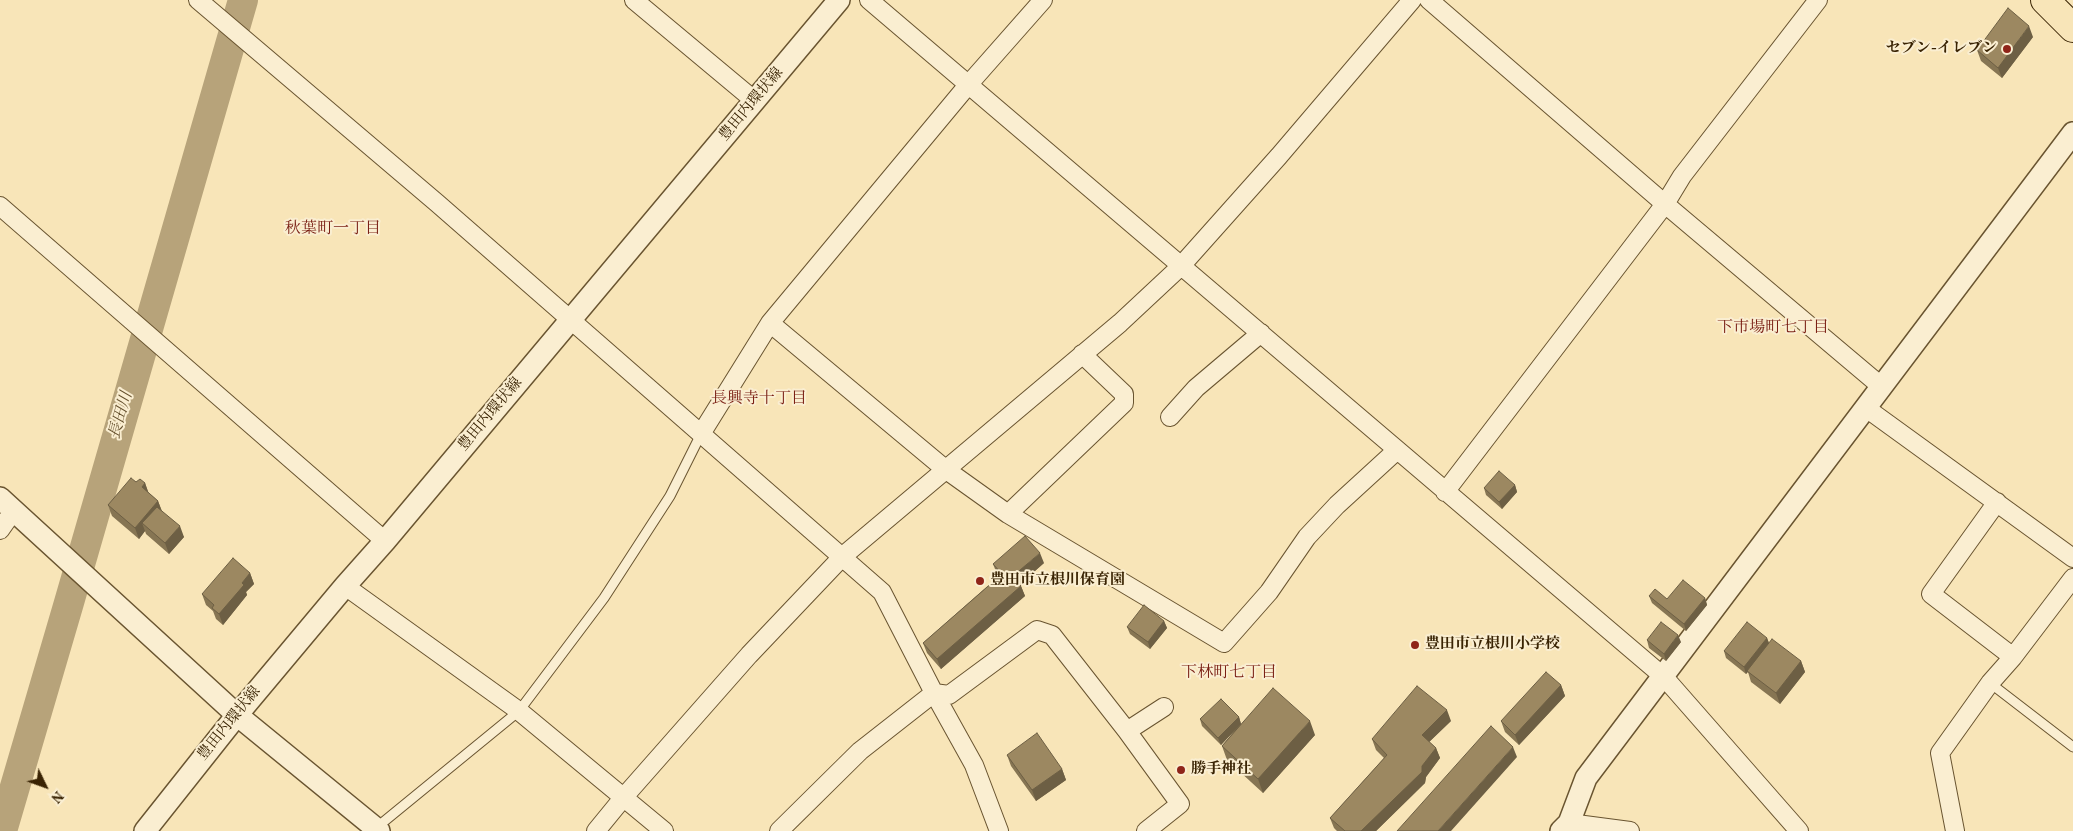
<!DOCTYPE html>
<meta charset="utf-8">
<style>
body{margin:0}
#map{position:relative;width:2073px;height:831px;overflow:hidden;background:#f8e5b8;font-family:Vollkorn,serif}
canvas{display:block}
.north{position:absolute;left:20px;top:761px;width:50px;height:50px;-webkit-text-stroke:4px #faeed1;paint-order:stroke;rotate:132deg;font-size:14px;font-weight:700;line-height:20px;text-align:center;color:#392303}
.north::after{content:'';display:block;margin:auto;width:18px;height:22px;background:#392303;clip-path:polygon(50% 0,100% 100%,50% 72%,0 100%)}
</style>
<div id="map">
<canvas width="2073" height="831"></canvas>
<div class="north">N</div>
</div>
<script>
const ctx = document.querySelector('canvas').getContext('2d');
ctx.lineJoin = 'round';
function toPath(rows) {
  const path = new Path2D();
  for (const r of rows) {
    path.moveTo(r[0], r[1]);
    for (let i = 2; i < r.length; i += 2) path.lineTo(r[i], r[i + 1]);
  }
  return path;
}
function trace(path, color, width, dash) {
  ctx.strokeStyle = color;
  ctx.lineWidth = width;
  ctx.lineCap = dash ? 'butt' : 'round';
  ctx.setLineDash(dash || []);
  ctx.stroke(path);
}
function paint(path, color) {
  ctx.fillStyle = color;
  ctx.fill(path, 'evenodd');
}
function drawText(font, color, halo, rows, align = 'center') {
  ctx.font = font + ' Vollkorn,"Noto Serif JP",serif';
  ctx.lineWidth = 4;
  ctx.setLineDash([]);
  ctx.textBaseline = 'middle';
  ctx.strokeStyle = halo;
  ctx.fillStyle = color;
  for (const [text, x, y, turn = 0] of rows) {
    ctx.save();
    ctx.translate(x, y);
    ctx.rotate((+turn || 0) * Math.PI / 180);
    ctx.textAlign = isNaN(turn) ? turn : align;
    if (halo) ctx.strokeText(text, 0, 0);
    ctx.fillText(text, 0, 0);
    ctx.restore();
  }
}
trace(toPath([
 [2,831,68,606,243,0]
]), '#b7a37a', 30);
const service = toPath([
 [1990,683,2073,747],
 [376,828,519,711,604,598,670,496,701,434]
]);
const minor = toPath([
 [198,0,437,203,882,592,934,693,974,765,999,831],
 [634,0,755,101],
 [869,0,1664,677,1799,831],
 [1429,0,1665,204,1882,387],
 [0,206,385,541],
 [770,323,945,469,1008,514,1224,643,1269,592,1307,537,1337,505,1396,451],
 [1866,408,2073,558],
 [1170,417,1196,388,1261,333],
 [701,434,770,323,968,85,1043,0],
 [1445,492,1665,204,1682,176,1818,0],
 [1997,502,1931,594,2013,657],
 [1008,514,1124,403,1124,394,1082,354],
 [0,530,14,510],
 [345,586,519,711,664,831],
 [1127,731,1164,707],
 [1569,823,1630,831],
 [596,831,623,798,749,655,843,556,1120,323,1180,267,1279,156,1412,0],
 [779,831,860,751,934,693,949,695,1037,630,1052,635,1127,731,1180,804,1146,831],
 [1955,831,1940,753,1990,683,2013,657,2073,578]
]);
const tertiary = toPath([
 [0,498,237,715,379,831],
 [145,831,237,715,345,586,385,541,839,0],
 [1561,831,1569,823,1586,778,2073,133]
]);
const trunk = toPath([
 [2045,0,2073,28]
]);
trace(service, '#695430', 11);
trace(minor, '#695430', 20);
trace(tertiary, '#695430', 24);
trace(trunk, '#392303', 30);
trace(service, '#faeed1', 9);
trace(minor, '#faeed1', 18);
trace(tertiary, '#faeed1', 21);
trace(trunk, '#f8e5b8', 28);
paint(toPath([
 [2033,37,2002,78,1981,61,1977,50],
 [136,482,145,483,148,492,158,501,162,511,184,537,169,554,146,534,145,531,139,539,112,516,108,505],
 [1515,485,1517,492,1502,509,1486,495,1484,488],
 [1044,563,1020,584,1025,596,941,669,927,653,923,643,999,576,997,574,993,564],
 [250,573,254,584,246,592,247,595,223,625,216,619,213,611,206,605,202,594],
 [1649,596,1667,599,1705,598,1707,605,1686,631,1652,603],
 [1164,621,1167,628,1150,649,1130,634,1127,627],
 [1767,638,1769,643,1801,661,1805,672,1780,704,1751,682,1748,672,1746,674,1726,658,1724,651],
 [1647,640,1681,642,1666,661,1649,648],
 [1561,685,1565,696,1519,745,1505,732,1501,721],
 [1239,717,1241,724,1315,735,1263,793,1227,760,1222,746,1235,730,1221,745,1202,726,1200,719],
 [1451,721,1429,742,1436,748,1440,758,1426,777,1425,783,1376,831,1337,831,1334,828,1330,818,1384,758,1376,750,1372,739],
 [1007,755,1062,769,1066,780,1036,801,1011,766]
]), '#867553');
paint(toPath([
 [2029,26,2033,37,2002,78,1998,68],
 [145,483,149,494,142,487],
 [1515,485,1517,492,1502,509,1499,502],
 [158,501,162,512,142,523,145,531,139,539,135,528],
 [180,526,184,537,169,554,165,543],
 [1040,553,1044,563,1017,587,1013,576],
 [250,573,254,584,246,592,247,595,223,625,219,614,242,583],
 [1021,586,1025,596,941,669,937,659],
 [1705,598,1707,605,1686,631,1684,624],
 [1164,621,1167,628,1150,649,1148,642],
 [1678,635,1681,642,1666,661,1664,654],
 [1767,638,1770,646,1746,674,1744,667],
 [1801,661,1805,672,1780,704,1776,693],
 [1561,685,1565,696,1519,745,1515,735],
 [1447,710,1451,721,1426,745,1422,735],
 [1239,717,1241,724,1221,745,1218,738],
 [1310,721,1315,735,1263,793,1258,779],
 [1513,747,1517,757,1451,831,1438,831],
 [1436,748,1440,758,1426,777,1425,783,1376,831,1361,831,1422,766],
 [1062,769,1066,780,1036,801,1032,790]
]), '#6d5f44');
const building = toPath([
 [2008,8,2029,26,1998,68,1977,50,2008,8],
 [1499,471,1515,485,1499,502,1484,488,1499,471],
 [131,478,136,482,140,479,145,483,142,487,158,501,135,528,108,505,131,478],
 [157,507,180,526,165,543,142,523,157,507],
 [1025,536,1040,553,1013,576,1021,586,937,659,923,643,1002,574,993,564,1025,536],
 [233,558,250,573,242,583,244,585,219,614,212,608,214,605,202,594,233,558],
 [1683,580,1705,598,1684,624,1649,596,1655,589,1667,599,1683,580],
 [1144,605,1164,621,1148,642,1127,627,1144,605],
 [1661,622,1678,635,1664,654,1647,640,1661,622],
 [1747,622,1767,638,1744,667,1724,651,1747,622],
 [1772,639,1801,661,1776,693,1747,671,1772,639],
 [1546,672,1561,685,1515,735,1501,721,1546,672],
 [1417,686,1447,710,1422,735,1436,748,1422,766,1422,772,1361,831,1345,831,1330,818,1387,755,1372,739,1417,686],
 [1273,688,1310,721,1258,779,1222,746,1273,688],
 [1221,699,1239,717,1218,738,1200,719,1221,699],
 [1491,726,1513,747,1438,831,1397,831,1491,726],
 [1037,733,1062,769,1032,790,1007,755,1037,733]
]);
paint(building, '#9c8861');
trace(building, '#6d5f44', 1);
for (const [x, y, r, color] of [
 [2007,49,5,"#8f2418"],
 [980,581,5,"#8f2418"],
 [1415,645,5,"#8f2418"],
 [1181,770,5,"#8f2418"]
]) {
  const dot = new Path2D();
  dot.arc(x, y, r, 0, 2 * Math.PI);
  ctx.fillStyle = color;
  ctx.fill(dot);
  trace(dot, '#faeed1', 2);
}
drawText('bold 15px', '#392303', '#faeed1', [
 ["セブン-イレブン",1997,49,"right"],
 ["豊田市立根川保育園",990,581],
 ["豊田市立根川小学校",1425,645],
 ["勝手神社",1191,770]
], 'left');
drawText('15px', '#392303', '#faeed1', [
 ["豊田内環状線",752,105,-50],
 ["豊田内環状線",491,415,-50],
 ["豊田内環状線",230,724,-51]
]);
drawText('16px', '#7a1f14', '#faeed1', [
 ["秋葉町一丁目",333,230],
 ["下市場町七丁目",1773,329],
 ["長興寺十丁目",759,400],
 ["下林町七丁目",1229,674]
]);
drawText('italic 16px', '#65502d', '#faeed1', [
 ["長田川",122,416,-74]
]);
</script>
